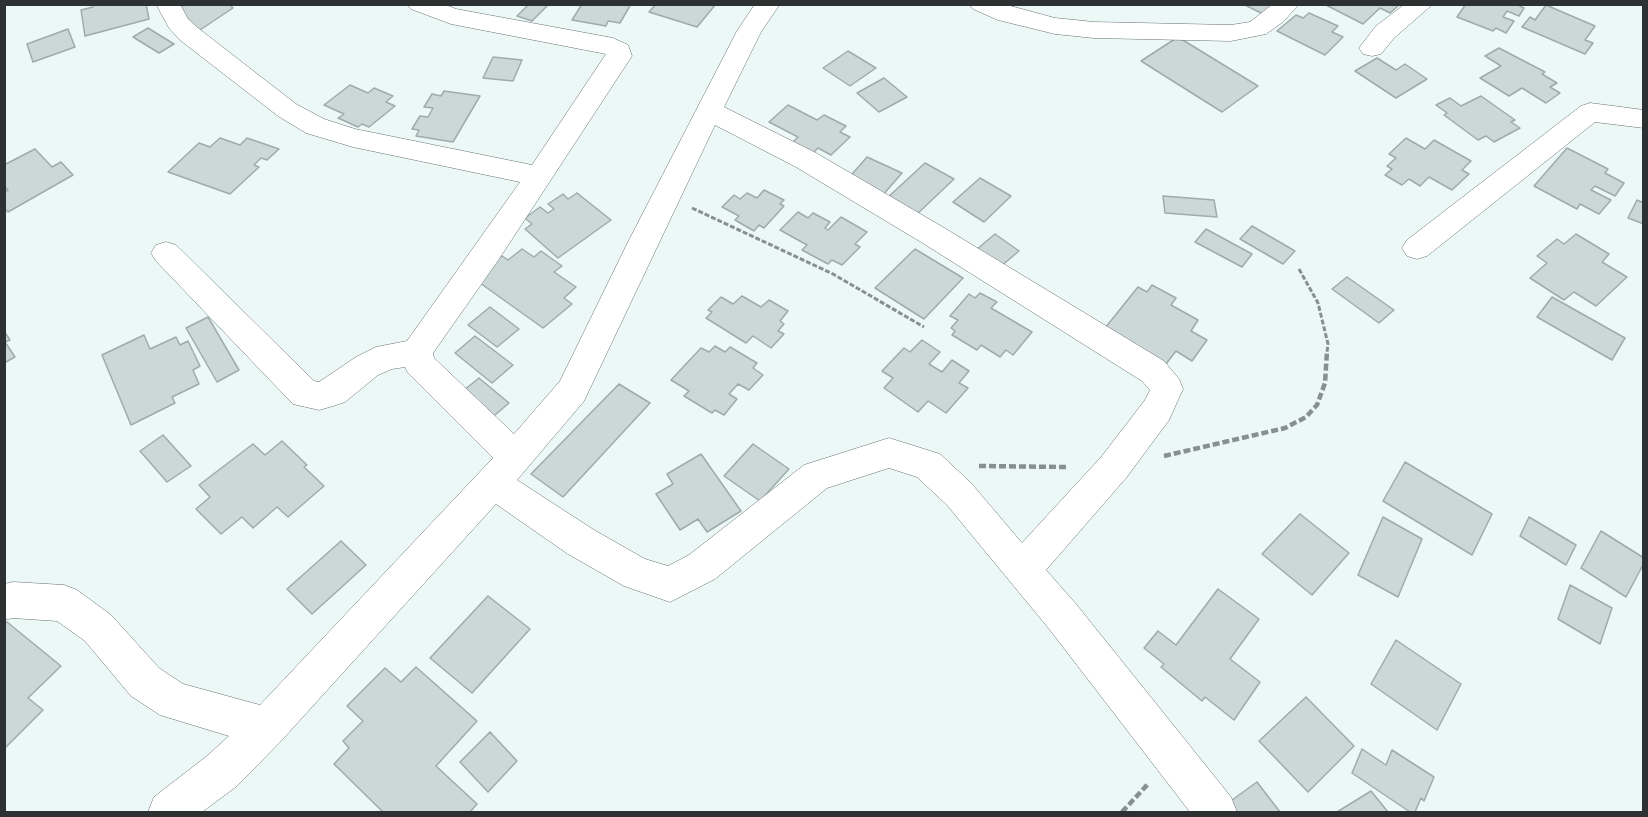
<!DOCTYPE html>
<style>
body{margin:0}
#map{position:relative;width:1648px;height:817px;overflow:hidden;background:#ebf8f6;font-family:Mulish,sans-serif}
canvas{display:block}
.frame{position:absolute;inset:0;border:6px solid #2d3131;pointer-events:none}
</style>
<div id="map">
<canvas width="1648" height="817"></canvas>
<div class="frame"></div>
</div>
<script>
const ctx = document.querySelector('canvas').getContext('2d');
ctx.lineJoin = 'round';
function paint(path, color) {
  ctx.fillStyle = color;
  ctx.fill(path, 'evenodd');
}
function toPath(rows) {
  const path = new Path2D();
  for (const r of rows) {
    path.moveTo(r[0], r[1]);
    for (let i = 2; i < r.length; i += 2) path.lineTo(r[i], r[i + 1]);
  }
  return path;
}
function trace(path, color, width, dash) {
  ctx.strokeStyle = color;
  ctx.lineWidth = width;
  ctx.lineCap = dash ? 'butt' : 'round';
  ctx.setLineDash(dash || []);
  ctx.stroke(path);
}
const building = toPath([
 [93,4,146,4,149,19,85,36,81,10,93,7,93,4],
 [185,4,229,4,233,8,200,30,173,11,185,4],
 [529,4,549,4,532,21,517,16,529,4],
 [582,4,631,4,620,23,608,21,606,26,572,20,582,4],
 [656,4,716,4,697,27,649,12,656,4],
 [1243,4,1276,4,1265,15,1243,4],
 [1324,4,1400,4,1390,13,1380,8,1363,24,1324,4],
 [1466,4,1516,4,1524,8,1519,16,1507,11,1503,17,1514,21,1506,33,1496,28,1493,31,1457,17,1466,4],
 [1546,5,1595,26,1585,40,1593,43,1585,54,1522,27,1530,17,1535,20,1546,5],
 [1309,13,1338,26,1332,32,1343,37,1325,55,1277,31,1296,15,1303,18,1309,13],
 [148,28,174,44,159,53,133,37,148,28],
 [68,29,75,47,33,62,27,44,68,29],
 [1178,37,1258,86,1222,112,1141,61,1178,37],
 [1499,48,1545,72,1542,74,1557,83,1550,87,1560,93,1546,103,1522,88,1509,96,1480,78,1501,66,1485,56,1499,48],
 [848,51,876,68,850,86,823,68,848,51],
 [493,57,522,60,513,81,483,78,493,57],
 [1377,58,1396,70,1405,64,1427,79,1396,98,1355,71,1377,58],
 [884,78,907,97,879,112,857,93,884,78],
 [350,85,368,93,374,88,393,96,386,102,395,106,369,127,362,124,358,127,338,118,344,114,324,105,350,85],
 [444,91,480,96,453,142,416,136,419,130,412,129,420,116,428,117,433,108,424,107,432,94,441,96,444,91],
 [1481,96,1515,120,1511,122,1520,128,1494,142,1486,136,1478,140,1444,115,1447,113,1436,105,1450,98,1461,106,1481,96],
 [788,105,817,120,824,115,846,126,840,132,850,137,831,155,818,148,812,154,792,143,798,137,769,122,788,105],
 [220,138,240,145,247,138,279,149,267,160,261,158,254,165,259,167,230,194,168,172,199,143,210,147,220,138],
 [1406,138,1425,149,1434,140,1471,161,1462,170,1469,174,1452,190,1429,177,1420,186,1409,179,1402,185,1385,175,1392,169,1387,166,1396,158,1389,154,1406,138],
 [1567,148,1608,169,1605,173,1624,183,1615,196,1595,186,1591,190,1611,200,1599,214,1580,204,1577,209,1534,186,1567,148],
 [35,149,52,167,61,162,73,175,8,212,4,208,4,192,8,190,4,186,4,165,35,149],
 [867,157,902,173,882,196,847,180,867,157],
 [925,163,954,179,915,216,886,199,925,163],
 [980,178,1011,196,984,222,953,202,980,178],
 [764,190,784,200,780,204,784,206,764,228,759,225,754,231,735,220,739,216,722,207,734,195,740,199,747,193,757,198,764,190],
 [577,193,611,220,558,258,525,229,532,224,525,218,540,207,548,213,554,209,548,204,563,194,568,199,577,193],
 [1163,196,1214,200,1217,217,1165,213,1163,196],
 [1637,200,1644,203,1644,224,1628,218,1637,200],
 [798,212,808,218,813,213,830,222,825,228,828,230,841,217,867,232,855,244,860,247,842,265,832,260,828,264,802,250,807,245,780,230,798,212],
 [1252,226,1295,251,1283,264,1240,239,1252,226],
 [1206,229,1252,254,1242,267,1195,242,1206,229],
 [995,234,1019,251,1000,267,976,250,995,234],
 [1576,234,1609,254,1602,262,1627,277,1596,306,1574,292,1564,300,1530,278,1547,263,1537,256,1557,239,1564,244,1576,234],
 [522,249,534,257,541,251,562,266,554,272,576,287,564,298,572,304,543,328,473,278,502,256,508,260,522,249],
 [915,249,963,278,924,319,875,288,915,249],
 [1347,277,1394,310,1379,323,1332,289,1347,277],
 [1152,285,1176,298,1171,305,1198,320,1191,331,1207,340,1192,361,1176,351,1166,364,1105,328,1138,287,1147,292,1152,285],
 [980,293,997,302,991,308,1032,332,1013,355,1006,350,1000,357,981,345,977,350,952,335,955,331,951,328,958,320,950,316,969,294,975,298,980,293],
 [742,296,761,307,769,300,788,311,780,321,784,324,778,331,784,334,771,348,753,336,746,343,706,318,712,312,708,310,721,297,733,304,742,296],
 [1552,297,1625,338,1612,360,1537,317,1552,297],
 [490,307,519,329,497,347,468,325,490,307],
 [208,317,239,370,217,382,186,328,208,317],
 [4,331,10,340,5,342,15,357,4,363,4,331],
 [144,335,150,349,176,337,180,345,188,341,200,366,193,370,199,384,172,397,175,403,131,425,102,355,144,335],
 [475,336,513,365,492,383,455,353,475,336],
 [922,340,940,352,929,364,942,372,952,360,969,371,959,383,968,388,946,413,928,401,918,412,884,388,893,378,882,371,904,348,910,352,922,340],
 [715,346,725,352,730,347,757,363,753,368,763,375,749,390,738,384,729,394,737,399,724,415,715,410,712,413,684,396,689,391,671,380,701,348,709,352,715,346],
 [479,378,509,403,488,421,458,395,479,378],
 [619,384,650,403,563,497,531,474,619,384],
 [163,435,191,466,167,482,140,451,163,435],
 [282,441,307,465,304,467,324,486,288,517,277,507,253,528,242,517,221,534,196,509,210,497,199,485,253,444,265,455,282,441],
 [753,444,789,469,760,501,724,476,753,444],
 [701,454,741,511,707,532,698,519,680,530,656,494,673,484,667,474,701,454],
 [1405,462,1492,514,1472,555,1383,501,1405,462],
 [1300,514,1349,553,1312,595,1262,554,1300,514],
 [1383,517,1422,539,1398,597,1358,575,1383,517],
 [1529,517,1576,545,1566,565,1520,536,1529,517],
 [1601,531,1644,558,1644,563,1626,597,1581,568,1601,531],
 [341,541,366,565,312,614,287,589,341,541],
 [1570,585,1612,608,1600,644,1558,619,1570,585],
 [1218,589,1259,619,1230,659,1260,682,1234,720,1205,697,1202,701,1161,667,1164,664,1144,648,1158,631,1176,645,1218,589],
 [488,596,530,629,472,693,430,658,488,596],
 [7,622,61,666,28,698,43,710,4,749,4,624,7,622],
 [1396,640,1461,684,1437,730,1371,684,1396,640],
 [416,667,477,721,436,766,477,804,470,812,383,812,334,764,349,748,343,741,363,721,347,706,385,668,401,682,416,667],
 [1306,697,1354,746,1308,792,1259,741,1306,697],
 [490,732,517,761,488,792,460,762,490,732],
 [1362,749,1386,765,1392,750,1434,777,1424,801,1421,798,1415,812,1410,812,1352,773,1362,749],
 [1257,782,1280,812,1231,812,1225,805,1257,782],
 [1371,791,1388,812,1337,812,1371,791]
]);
paint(building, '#ccd8d7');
trace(building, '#9fabaa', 1.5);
const minor = toPath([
 [156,4,180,4,188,19,198,28,296,104,324,119,355,129,532,165,606,54,451,24,411,9,407,4,443,4,456,9,613,38,628,45,632,56,628,62,499,259,433,353,434,358,514,434,560,381,628,242,737,31,755,4,780,4,761,32,724,107,816,153,941,226,1164,361,1179,379,1183,389,1169,420,1126,478,1046,570,1076,604,1231,797,1237,812,1190,812,1050,630,947,505,917,477,889,468,827,488,715,579,670,602,624,586,568,554,496,504,281,741,237,786,202,812,148,812,154,797,207,756,229,736,160,715,131,696,85,641,57,621,13,618,4,620,4,584,13,582,64,585,77,590,111,615,159,668,183,684,260,705,493,458,408,373,405,367,392,369,378,375,345,402,333,406,319,410,293,404,156,261,151,253,156,245,166,242,176,245,314,381,319,382,356,357,376,347,407,341,520,182,353,147,306,133,278,116,180,40,169,28,156,4],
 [715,125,796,167,921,242,1142,381,1150,390,1145,400,1102,456,1022,543,971,483,940,454,889,438,804,465,689,555,668,566,645,559,594,530,517,480,584,401,715,125],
 [969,4,1003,4,1055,18,1094,22,1231,25,1250,22,1273,4,1299,4,1283,22,1266,34,1231,41,1094,38,1055,34,998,20,973,9,969,4],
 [1405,4,1433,4,1394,38,1381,54,1372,56,1363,54,1359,48,1376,26,1405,4],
 [1590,103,1644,110,1644,128,1595,122,1427,256,1417,259,1407,256,1402,248,1407,240,1581,106,1590,103]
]);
trace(minor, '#677271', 1);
trace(toPath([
 [692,208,833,274,924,327],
 [1299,269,1318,303,1328,344,1327,352]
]), '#87908f', 3, [5, 2]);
trace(toPath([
 [1164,456,1285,428,1306,417,1317,405,1325,383,1327,351],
 [979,466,1067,467],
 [1122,812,1148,784]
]), '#87908f', 4.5, [7, 3]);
paint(minor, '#fff');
</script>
